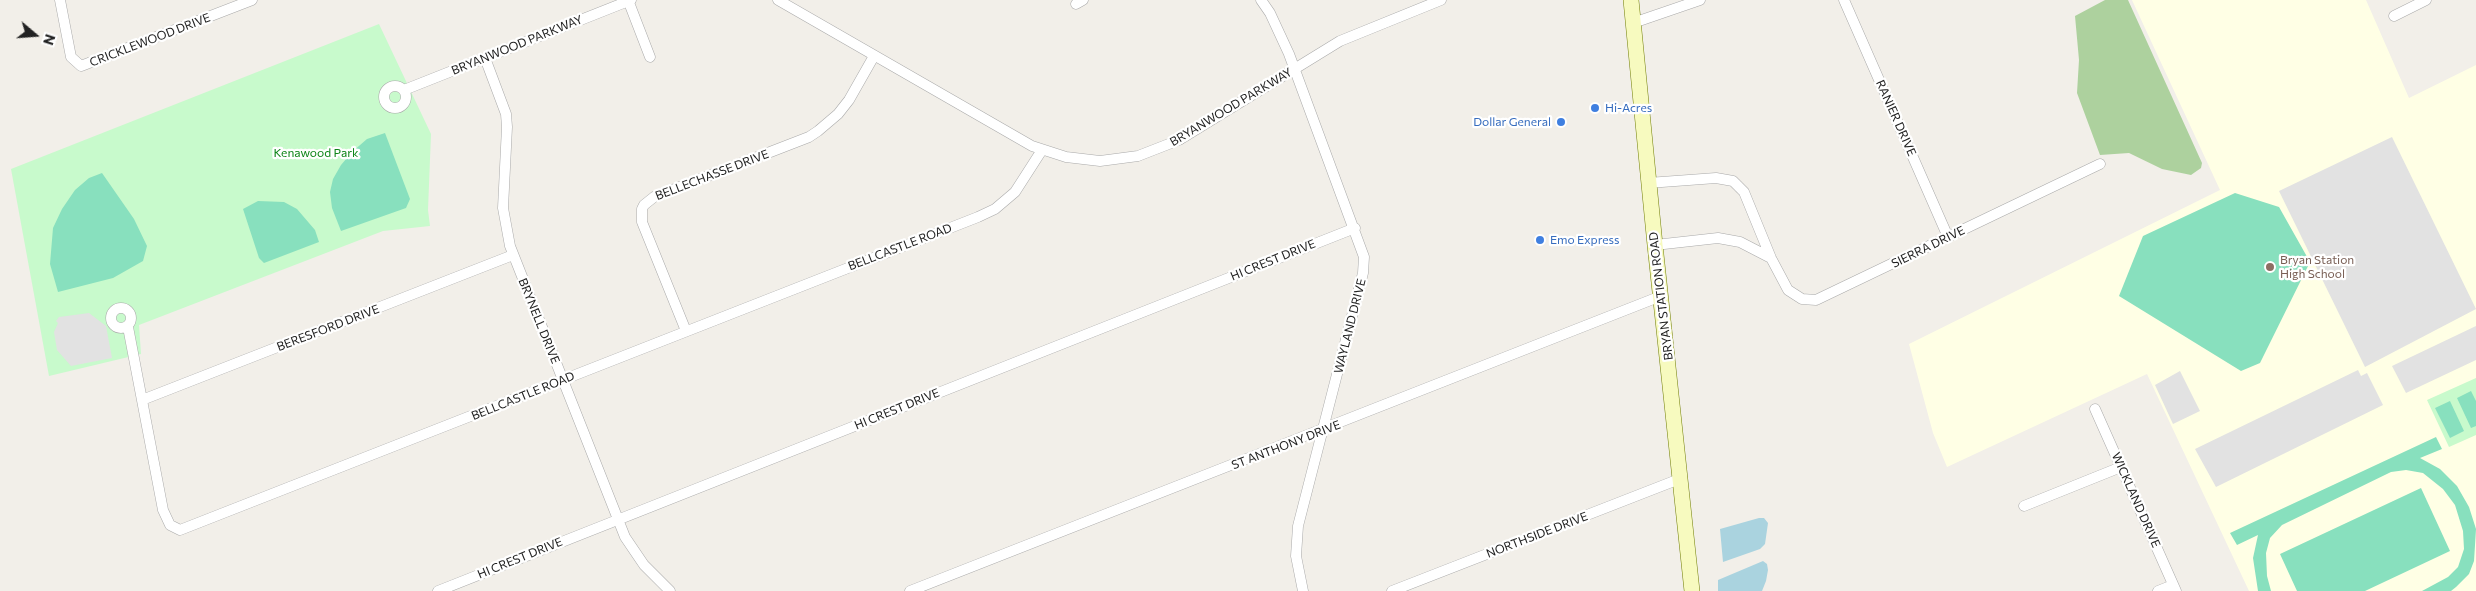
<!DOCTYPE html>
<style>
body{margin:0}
#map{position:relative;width:2476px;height:591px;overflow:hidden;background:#f2efe9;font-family:Commissioner,sans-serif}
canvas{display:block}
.north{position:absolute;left:10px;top:10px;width:50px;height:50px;-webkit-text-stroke:4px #fff;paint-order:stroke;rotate:108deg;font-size:14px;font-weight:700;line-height:20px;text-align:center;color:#222}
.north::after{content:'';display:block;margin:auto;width:18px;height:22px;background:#222;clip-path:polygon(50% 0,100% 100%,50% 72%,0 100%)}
</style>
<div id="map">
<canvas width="2476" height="591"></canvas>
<div class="north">N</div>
</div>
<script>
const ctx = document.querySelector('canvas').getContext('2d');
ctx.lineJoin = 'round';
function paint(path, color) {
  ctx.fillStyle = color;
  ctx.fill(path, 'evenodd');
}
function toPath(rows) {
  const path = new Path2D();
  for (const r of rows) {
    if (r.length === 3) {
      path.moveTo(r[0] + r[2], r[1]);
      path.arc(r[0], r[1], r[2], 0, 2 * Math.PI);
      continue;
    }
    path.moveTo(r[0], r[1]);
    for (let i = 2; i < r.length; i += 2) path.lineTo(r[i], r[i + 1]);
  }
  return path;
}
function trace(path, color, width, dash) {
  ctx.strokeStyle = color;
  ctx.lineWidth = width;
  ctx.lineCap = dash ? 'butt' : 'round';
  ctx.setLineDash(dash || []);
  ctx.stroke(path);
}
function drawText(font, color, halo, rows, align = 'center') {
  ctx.font = font + ' Commissioner,sans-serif';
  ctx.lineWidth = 4.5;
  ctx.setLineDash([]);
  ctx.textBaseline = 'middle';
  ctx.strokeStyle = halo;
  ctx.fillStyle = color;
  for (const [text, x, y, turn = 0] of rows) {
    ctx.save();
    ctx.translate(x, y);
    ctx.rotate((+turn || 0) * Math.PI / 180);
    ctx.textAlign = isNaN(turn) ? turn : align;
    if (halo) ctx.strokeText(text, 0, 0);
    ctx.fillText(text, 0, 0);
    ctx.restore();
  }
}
paint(toPath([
 [2132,0,2366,0,2409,98,2476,65,2476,591,2249,591,2147,374,1947,467,1933,433,1909,344,2220,190]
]), '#ffffe5');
paint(toPath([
 [2105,0,2128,0,2202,163,2201,168,2191,175,2162,169,2129,153,2100,155,2077,93,2079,60,2075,16]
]), '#add19e');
paint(toPath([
 [379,24,431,134,428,210,430,226,383,231,139,325,141,354,49,376,11,169],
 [2476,378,2476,435,2449,447,2427,400]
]), '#c8facc');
paint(toPath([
 [385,133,410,199,406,208,341,231,332,208,330,192,333,179,341,165,352,152,367,139],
 [102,173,134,219,147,246,143,261,113,278,58,292,50,264,53,228,62,209,75,190,89,178],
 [2235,193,2279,207,2310,262,2260,363,2241,371,2119,296,2143,236],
 [258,201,284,202,297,209,315,230,319,242,264,263,259,258,243,209],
 [2471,391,2476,401,2476,426,2471,428,2457,398],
 [2450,401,2464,431,2450,438,2435,408],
 [2436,437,2442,449,2420,458,2440,469,2457,486,2469,507,2476,529,2474,561,2469,574,2456,587,2451,591,2422,591,2448,577,2458,567,2464,549,2463,531,2455,505,2443,489,2423,473,2406,470,2391,472,2282,525,2270,538,2266,553,2267,576,2271,591,2258,591,2253,558,2258,535,2237,545,2230,533],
 [2421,488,2450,551,2365,591,2297,591,2280,554]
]), '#88e0be');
paint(toPath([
 [2392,137,2476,309,2365,367,2279,191],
 [89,313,106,326,112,358,71,366,57,350,54,332,58,323,56,321,59,317],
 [2476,326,2476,360,2406,393,2392,366],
 [2358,370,2361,376,2367,373,2383,405,2216,487,2195,449],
 [2180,371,2200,411,2173,424,2155,385]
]), '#e2e2e2');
paint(toPath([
 [1759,518,1764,518,1768,523,1765,544,1760,549,1723,562,1720,529],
 [1763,561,1767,564,1768,570,1766,581,1762,591,1718,591,1718,580]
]), '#aad3df');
const street = toPath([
 [60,0,71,57,81,66,252,0],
 [628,0,650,57],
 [778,0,1032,146,1066,157,1100,161,1138,156,1179,140,1340,41,1441,0],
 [1261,0,1270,13,1289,54,1364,257,1363,273,1298,526,1296,556,1303,591],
 [1844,0,1948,237],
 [1076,4,1083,0],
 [2394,16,2426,0],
 [1633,23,1700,0],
 [485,58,506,114,507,127,503,208,510,246,625,537,644,565,670,591],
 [395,97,11],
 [404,90,631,0],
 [1648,183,1716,178,1733,181,1744,192,1771,258,1788,290,1802,299,1816,300,2100,164],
 [1655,245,1718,238,1740,242,1771,258],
 [121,318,10],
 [128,327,163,510,170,525,180,530,978,217,995,209,1015,192,1042,150],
 [686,331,642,222,642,209,644,205,654,197,809,137,818,131,838,114,849,100,874,56],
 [142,400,513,255],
 [2095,409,2176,591],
 [2024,506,2121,467],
 [438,591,1355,228],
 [910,591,1661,296],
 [1392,591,1682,478],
 [2158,591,2173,585]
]);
const secondary = toPath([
 [1631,0,1655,245,1692,591]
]);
trace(street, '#a9a9a9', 11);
trace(secondary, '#707d05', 16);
trace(street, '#fff', 10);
trace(secondary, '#f7fabf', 15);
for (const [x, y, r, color] of [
 [1595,108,5,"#3f7fe0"],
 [1561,122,5,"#3f7fe0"],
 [1540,240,5,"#3f7fe0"],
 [2270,267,5,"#8d6e63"]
]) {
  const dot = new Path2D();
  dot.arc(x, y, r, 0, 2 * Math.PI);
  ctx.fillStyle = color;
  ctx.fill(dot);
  trace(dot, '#fff', 2);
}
drawText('12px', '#222', '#fff', [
 ["CRICKLEWOOD DRIVE",150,40,-21],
 ["BRYANWOOD PARKWAY",517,45,-22],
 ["BRYANWOOD PARKWAY",1231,107,-31],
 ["RANIER DRIVE",1896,118,66],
 ["BELLECHASSE DRIVE",712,175,-21],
 ["BELLCASTLE ROAD",900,247,-21],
 ["SIERRA DRIVE",1928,247,-26],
 ["HI CREST DRIVE",1273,260,-22],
 ["BRYAN STATION ROAD",1661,296,-97],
 ["BRYNELL DRIVE",539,321,68],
 ["WAYLAND DRIVE",1350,326,-76],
 ["BERESFORD DRIVE",328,328,-21],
 ["BELLCASTLE ROAD",523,396,-22],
 ["HI CREST DRIVE",897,409,-22],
 ["ST ANTHONY DRIVE",1286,445,-21],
 ["WICKLAND DRIVE",2136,500,66],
 ["NORTHSIDE DRIVE",1537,535,-21],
 ["HI CREST DRIVE",520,558,-22]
]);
drawText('12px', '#366cbe', '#fff', [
 ["Hi-Acres",1605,108],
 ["Dollar General",1551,122,"right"],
 ["Emo Express",1550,240]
], 'left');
drawText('12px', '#0c8416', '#fff', [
 ["Kenawood Park",316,153]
]);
drawText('12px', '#785e54', '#fff', [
 ["Bryan Station",2280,260],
 ["High School",2280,274]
], 'left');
</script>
